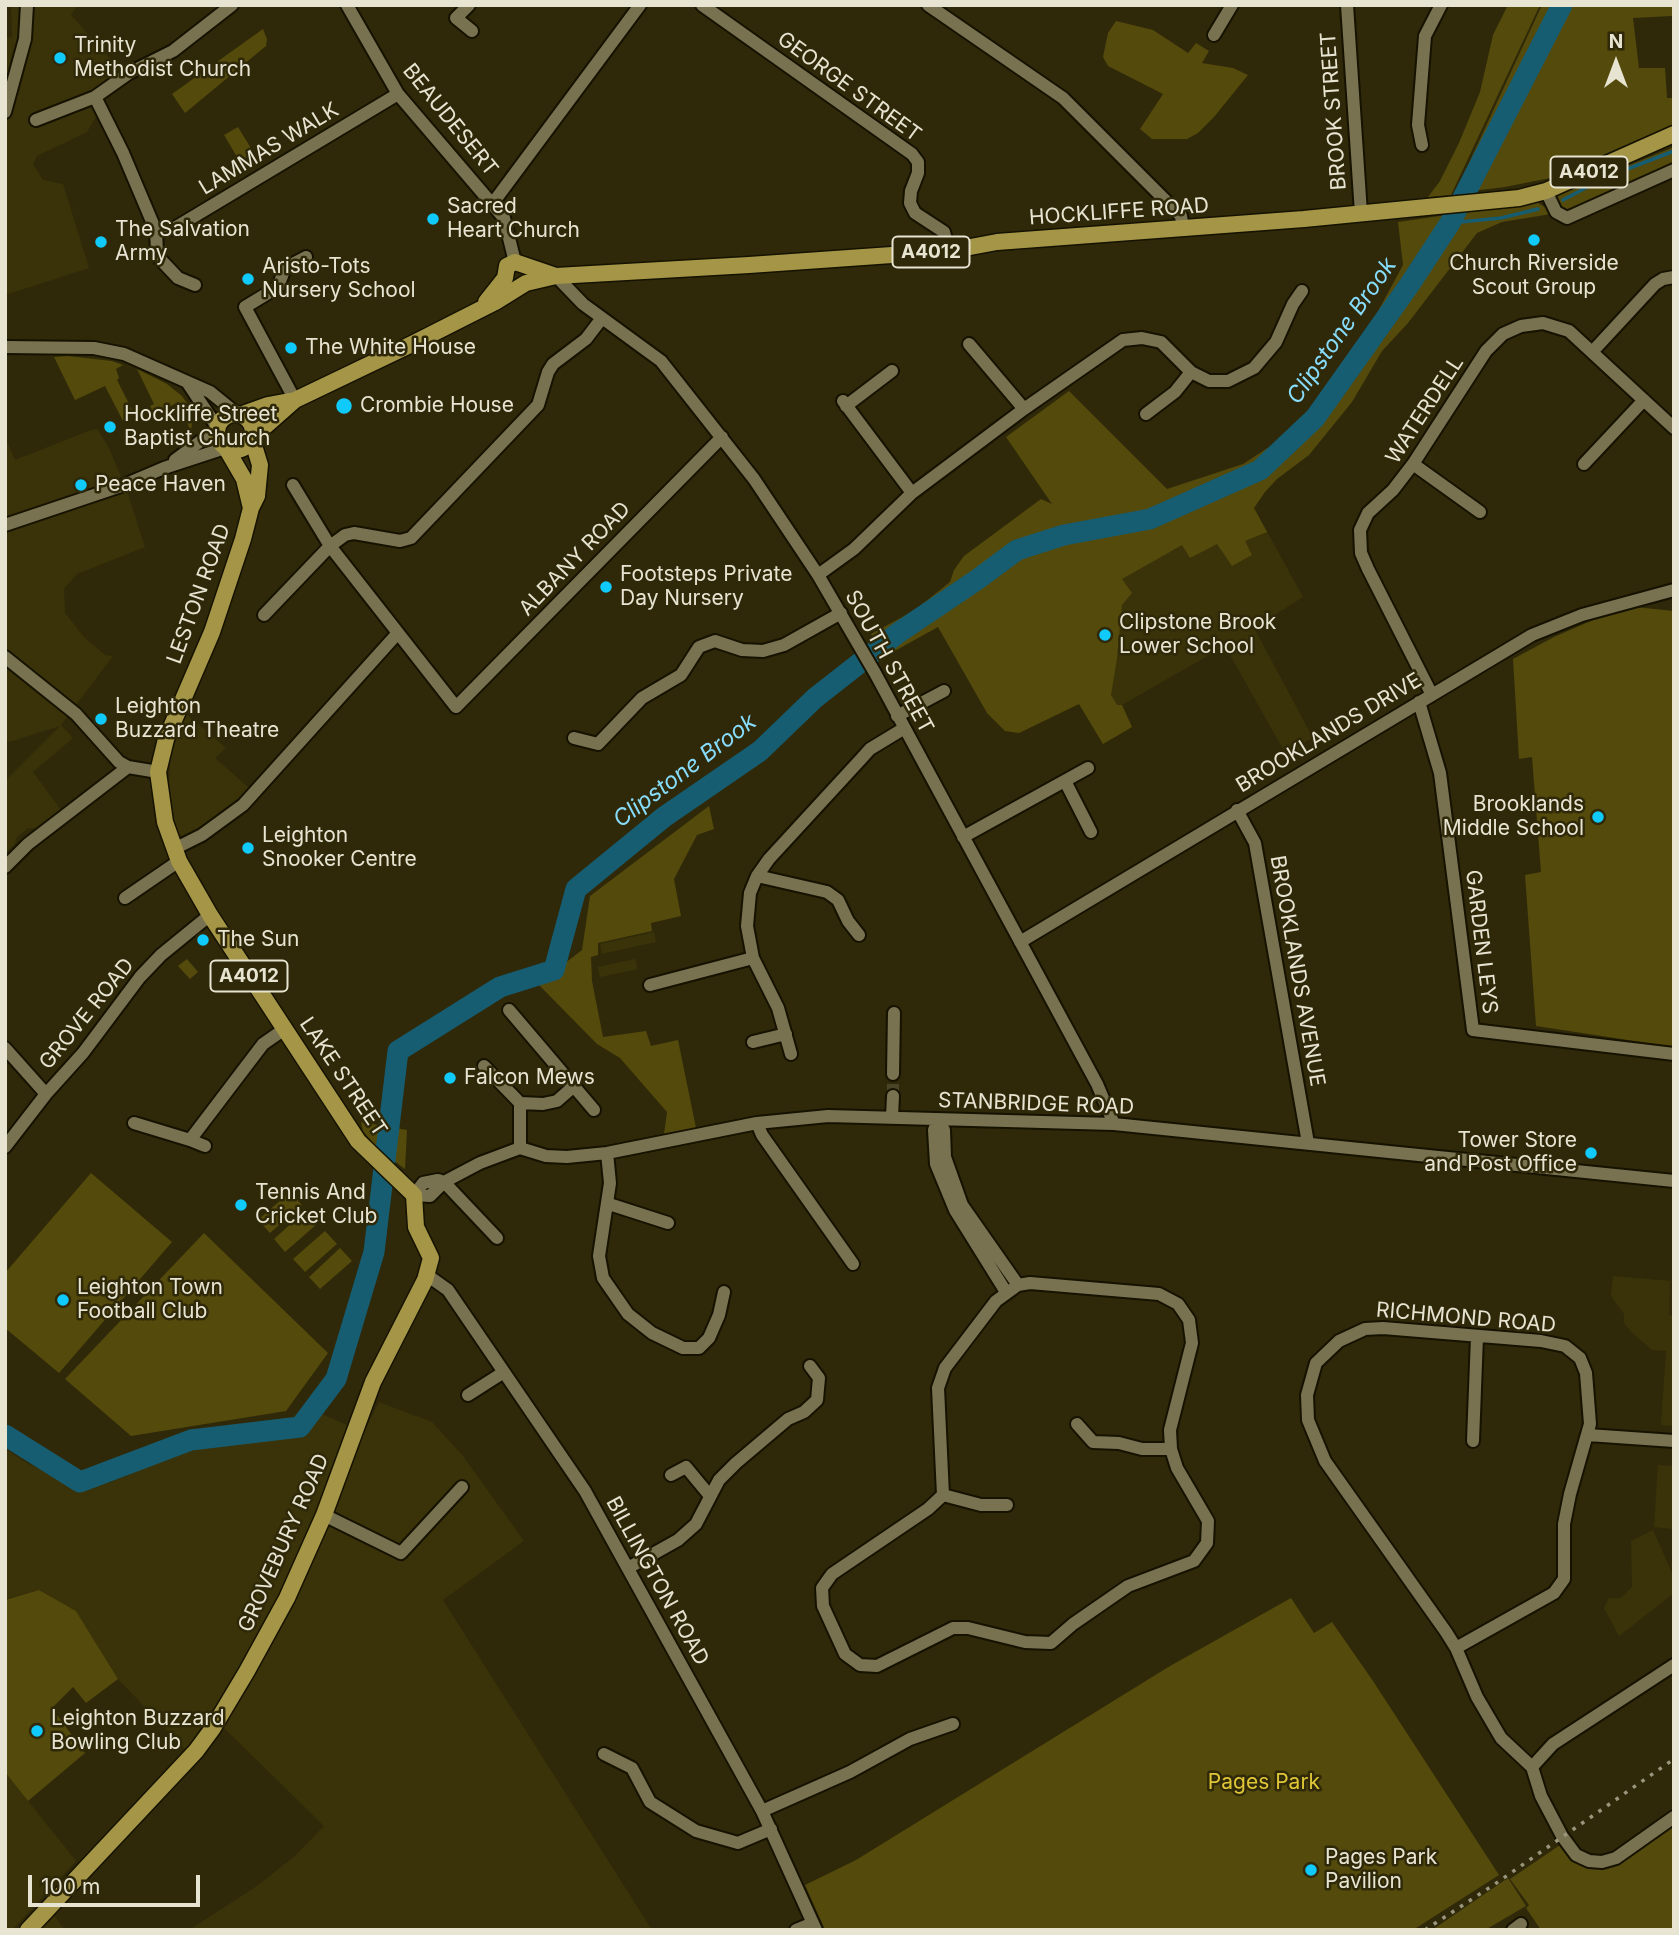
<!DOCTYPE html>
<style>
body{margin:0}
#map{position:relative;width:1679px;height:1935px;overflow:hidden;background:#2f2909;font-family:Inter,sans-serif}
canvas{display:block}
.frame{position:absolute;inset:0;border:7px solid #e7e4d2;pointer-events:none}
.north{position:absolute;left:1581px;top:28px;width:70px;height:70px;-webkit-text-stroke:5px #2f2909;paint-order:stroke;rotate:0deg;font-size:19px;font-weight:700;line-height:28px;text-align:center;color:#e7e4d2}
.north::after{content:'';display:block;margin:auto;width:24px;height:32px;background:#e7e4d2;clip-path:polygon(50% 0,100% 100%,50% 72%,0 100%)}
.scale{position:absolute;left:28px;top:1875px;width:172px;height:32px;box-sizing:border-box;border:4px solid #e7e4d2;border-top:0;padding-left:9px;font-size:21px;line-height:24px;white-space:nowrap;color:#e7e4d2;-webkit-text-stroke:5px #2f2909;paint-order:stroke}
</style>
<div id="map">
<canvas width="1679" height="1935"></canvas>
<div class="frame"></div>
<div class="north">N</div>
<div class="scale">100 m</div>
</div>
<script>
const ctx = document.querySelector('canvas').getContext('2d');
ctx.lineJoin = 'round';
function paint(path, color) {
  ctx.fillStyle = color;
  ctx.fill(path, 'evenodd');
}
function toPath(rows) {
  const path = new Path2D();
  for (const r of rows) {
    if (r.length === 3) {
      path.moveTo(r[0] + r[2], r[1]);
      path.arc(r[0], r[1], r[2], 0, 2 * Math.PI);
      continue;
    }
    path.moveTo(r[0], r[1]);
    for (let i = 2; i < r.length; i += 2) path.lineTo(r[i], r[i + 1]);
  }
  return path;
}
function trace(path, color, width, dash) {
  ctx.strokeStyle = color;
  ctx.lineWidth = width;
  ctx.lineCap = dash ? 'butt' : 'round';
  ctx.setLineDash(dash || []);
  ctx.stroke(path);
}
function drawText(font, color, halo, rows, align = 'center') {
  ctx.font = font + ' Inter,sans-serif';
  ctx.lineWidth = 5;
  ctx.setLineDash([]);
  ctx.textBaseline = 'middle';
  ctx.strokeStyle = halo;
  ctx.fillStyle = color;
  for (const [text, x, y, turn = 0] of rows) {
    ctx.save();
    ctx.translate(x, y);
    ctx.rotate((+turn || 0) * Math.PI / 180);
    ctx.textAlign = isNaN(turn) ? turn : align;
    if (halo) ctx.strokeText(text, 0, 0);
    ctx.fillText(text, 0, 0);
    ctx.restore();
  }
}
paint(toPath([
 [11,5,78,5,71,15,122,72,87,132,37,156,33,164,43,180,63,184,89,268,5,295,5,38,12,37],
 [97,429,107,444,126,488,145,547,77,574,64,589,65,613,84,637,105,655,113,656,61,725,73,738,33,772,61,810,36,828,28,828,17,837,14,845,5,853,5,781,60,726,9,742,5,740,5,437,15,460,91,430],
 [1254,508,1303,597,1254,628,1313,738,1303,743,1306,749,1288,758,1225,646,1122,705,1132,727,1103,744,1079,704,1019,733,1005,731,987,713,961,620],
 [185,713,226,748,215,758,250,789,192,836,184,837,177,834,172,823,168,796,171,755],
 [654,932,656,942,602,954,600,944],
 [635,959,638,969,600,977,598,967],
 [1613,1276,1670,1281,1669,1315,1674,1316,1674,1426,1661,1425,1666,1351,1652,1350,1631,1332,1624,1323,1624,1314,1611,1296],
 [379,1402,432,1422,463,1456,524,1541,443,1600,652,1930,189,1930,254,1888,295,1856,324,1826,223,1727,293,1600,333,1495],
 [322,1414,347,1425,345,1438,285,1589,243,1670,186,1750,118,1679,76,1611,39,1590,5,1599,5,1449,27,1463,56,1477,80,1484,105,1484,126,1476,172,1445,196,1441,253,1443,280,1438,298,1431],
 [1658,1465,1674,1466,1673,1529,1654,1527],
 [1653,1530,1674,1577,1674,1593,1619,1636,1604,1608,1609,1598,1621,1598,1632,1587,1631,1541],
 [5,1772,76,1861,12,1930,5,1930],
 [53,1914,65,1930,40,1930]
]), '#3a3309');
paint(toPath([
 [1508,5,1540,5,1451,195,1428,197,1440,181,1459,143,1480,92,1493,35],
 [1542,5,1672,5,1672,16,1633,18,1639,68,1665,68,1667,98,1674,98,1674,124,1550,178,1505,187,1455,193],
 [1116,21,1153,30,1188,53,1196,43,1209,51,1202,63,1233,68,1248,75,1214,117,1198,133,1187,139,1152,139,1140,129,1163,94,1108,66,1103,57,1108,33],
 [263,29,267,39,266,46,185,113,172,94],
 [238,127,257,158,243,167,224,135],
 [1674,147,1674,163,1573,209,1566,210,1560,206,1557,197,1563,192],
 [1537,202,1549,210,1551,214,1502,222,1477,233,1408,323,1382,351,1352,402,1309,455,1277,479,1265,492,1254,508,1267,532,1245,541,1252,555,1232,566,1217,544,1190,558,1182,545,1122,579,1132,593,1122,605,1117,658,1111,695,1117,705,1122,705,1132,727,1103,744,1079,704,1019,733,1005,731,987,713,938,627,884,657,871,634,915,610,950,582,954,570,964,556,1041,499,1052,504,1006,437,1069,391,1167,489,1243,464,1289,434,1325,392,1377,313,1403,265,1398,222],
 [68,356,112,361,123,365,116,369,119,378,117,380,134,414,123,421,105,386,75,400,54,357],
 [137,369,167,384,182,396,193,412,191,432,179,402,154,414,150,406,154,404],
 [1625,606,1674,611,1674,1047,1536,1026,1525,875,1541,872,1532,757,1519,759,1513,659,1554,637],
 [709,806,714,829,697,835,674,879,681,916,651,923,652,931,598,943,598,955,591,957,592,981,603,1037,646,1031,651,1046,678,1040,696,1128,664,1134,667,1112,620,1058,597,1044,538,984,582,950,590,896],
 [187,959,198,972,190,979,178,966],
 [361,1122,407,1130,405,1169,377,1148,363,1131],
 [91,1173,172,1242,59,1373,5,1328,5,1273],
 [290,1192,302,1205,270,1233,258,1220],
 [305,1211,317,1224,285,1252,274,1239],
 [325,1231,337,1244,305,1272,293,1259],
 [204,1233,328,1353,286,1411,131,1436,65,1379],
 [340,1248,352,1261,320,1289,309,1277],
 [39,1590,76,1611,118,1679,86,1703,73,1687,52,1708,85,1753,28,1801,5,1772,5,1600],
 [1291,1598,1314,1633,1332,1622,1373,1681,1499,1875,1413,1930,825,1930,805,1885,856,1860,1170,1666],
 [1674,1826,1674,1930,1541,1930,1526,1908,1529,1905,1510,1879,1560,1845,1585,1866,1601,1868,1619,1863],
 [1508,1878,1526,1906,1485,1930,1432,1930]
]), '#544a0c');
trace(toPath([
 [1563,200,1604,178,1674,151],
 [1450,223,1501,218,1538,209]
]), '#165d72', 3.5);
trace(toPath([
 [5,1435,80,1482,191,1440,300,1427,336,1379,374,1252,398,1051,500,987,554,970,576,889,664,817,760,751,815,698,898,633,978,579,1017,550,1064,535,1150,519,1260,470,1315,418,1410,284,1450,223,1562,5]
]), '#165d72', 21);
trace(toPath([
 [893,1096,893,1074]
]), '#4b4527', 12, [12, 6]);
const minor = toPath([
 [347,5,398,94,504,218,515,262],
 [469,5,456,18,472,31],
 [702,5,912,154,918,162,918,173,911,191,910,203,915,213,944,232,949,251],
 [928,5,1063,98,1181,216,1183,228],
 [1347,5,1361,213],
 [1214,35,1232,5],
 [95,97,123,153,156,231,157,252,160,259,178,278,195,285],
 [5,112,25,39,27,5],
 [36,120,95,97,129,73,173,51,232,5],
 [1422,145,1418,125,1425,36,1441,5],
 [1546,191,1556,212,1567,218,1674,170],
 [493,203,640,5],
 [156,231,173,229,398,94],
 [556,276,583,304,661,361,754,479,818,575,875,673,1097,1084,1114,1124],
 [969,344,1024,409],
 [5,347,94,348,124,354,210,392,237,414],
 [1593,351,1655,284,1663,279,1674,277],
 [187,382,217,427],
 [295,400,245,307,278,287,285,268,306,257],
 [843,401,912,493],
 [846,406,892,371],
 [1146,414,1175,392,1191,372],
 [175,460,217,429],
 [1413,464,1480,512],
 [1584,464,1644,400],
 [293,485,330,546,345,535,354,533,400,541,411,538,538,405,548,372,553,364,586,339,602,318],
 [5,525,124,485,164,468,225,448],
 [818,575,854,549,912,493,1024,409,1123,340,1142,338,1161,342,1191,372,1209,381,1228,381,1254,368,1276,342,1293,304,1302,291],
 [264,615,330,546,456,707,722,437],
 [5,657,76,714,119,762,128,767,158,772],
 [1432,695,1368,569,1361,553,1360,530,1368,513,1393,490,1413,464,1486,351,1503,334,1521,326,1543,323,1569,331,1674,428],
 [1419,702,1440,773,1473,1030,1674,1054],
 [897,716,944,691],
 [574,738,598,744,642,698,681,675,699,647,715,641,742,650,763,651,784,645,841,613],
 [1065,781,1091,832],
 [1237,810,1255,843,1308,1143],
 [963,837,1088,768],
 [174,849,202,835,243,805,397,634],
 [5,867,28,844,128,767],
 [757,876,827,892,838,900,848,921,859,935],
 [125,898,179,861],
 [1020,942,1532,635,1582,615,1674,590],
 [650,985,753,958],
 [509,1010,594,1110],
 [753,1042,786,1034],
 [5,1048,46,1094],
 [791,1054,778,1008,753,958,747,926,750,893,757,876,769,859,861,759,870,749,903,729],
 [484,1066,520,1103],
 [893,1074,894,1013],
 [892,1117,893,1096],
 [134,1123,190,1140,263,1044,286,1028],
 [757,1123,762,1135,853,1264],
 [190,1140,205,1146],
 [5,1147,46,1094,83,1053,140,977,161,955,210,915],
 [520,1148,520,1103,543,1104,557,1101,574,1086],
 [607,1153,610,1183,599,1256,603,1278,628,1314,652,1333,683,1348,699,1348,709,1338,719,1315,724,1292],
 [444,1182,497,1238],
 [414,1195,423,1183,438,1180,444,1182,480,1163,520,1148,546,1156,567,1157,607,1153,757,1123,828,1116,1114,1124,1674,1181],
 [414,1195,430,1196,444,1182],
 [609,1204,668,1223],
 [427,1275,448,1290,585,1491,762,1811,816,1930],
 [1030,1283,1159,1294,1178,1304,1189,1320,1192,1343,1170,1430,1171,1449,1177,1468,1208,1521,1207,1543,1194,1561,1128,1586,1073,1624,1051,1643,1025,1642,968,1628,953,1628,877,1666,860,1665,845,1654,823,1606,822,1588,832,1574,928,1509,943,1495,938,1388,945,1368,996,1301,1018,1285,1030,1283],
 [1006,1292,955,1210,936,1164,934,1130,938,1120,944,1130,945,1157,962,1205,1018,1285],
 [468,1395,504,1372],
 [1077,1424,1093,1442,1119,1443,1142,1449,1171,1449],
 [1588,1435,1674,1441],
 [1473,1441,1477,1337],
 [671,1475,686,1467,710,1496],
 [943,1495,981,1505,1007,1505],
 [324,1515,401,1553,462,1487],
 [628,1568,678,1540,696,1524,719,1480,736,1463,788,1419,804,1412,817,1400,819,1378,810,1366],
 [1456,1648,1554,1593,1564,1579,1564,1524,1570,1494,1590,1424,1586,1373,1580,1358,1565,1346,1541,1341,1383,1328,1365,1329,1339,1341,1316,1363,1307,1395,1308,1420,1325,1461,1446,1632,1456,1648,1477,1697,1501,1738,1532,1767,1541,1796,1562,1836,1576,1855,1589,1861,1602,1862,1616,1858,1674,1817],
 [604,1754,632,1768,650,1802,696,1831,738,1843,771,1829],
 [1532,1767,1553,1744,1674,1665],
 [762,1811,850,1772,910,1739,953,1724],
 [796,1930,813,1923],
 [1513,1930,1521,1924]
]);
const major = toPath([
 [486,302,505,278,507,266,515,262,556,276],
 [235,432,18],
 [240,415,268,405,295,400],
 [253,437,295,400,414,343,497,301,526,283,556,276,749,265,949,251,997,242,1304,219,1519,198,1546,191,1674,134],
 [226,448,244,479,251,508],
 [28,1930,196,1751,213,1728,247,1671,287,1598,324,1515,373,1382,425,1280,431,1258,416,1227,414,1195,358,1141,210,915,179,861,165,822,158,772,166,739,212,632,243,539,251,508,257,496,260,465,252,439]
]);
trace(minor, '#161200', 16);
trace(major, '#161200', 19);
trace(minor, '#787251', 12);
trace(major, '#a49646', 16);
trace(toPath([
 [1425,1930,1495,1884,1674,1759]
]), '#9a967e', 3.5, [3.5, 7]);
for (const [x, y, r, color] of [
 [60,58,7,"#0fcafa"],
 [433,219,7,"#0fcafa"],
 [1534,240,7,"#0fcafa"],
 [101,242,7,"#0fcafa"],
 [248,279,7,"#0fcafa"],
 [291,348,7,"#0fcafa"],
 [344,406,9,"#0fcafa"],
 [110,427,7,"#0fcafa"],
 [81,485,7,"#0fcafa"],
 [606,587,7,"#0fcafa"],
 [1105,635,7,"#0fcafa"],
 [101,719,7,"#0fcafa"],
 [1598,817,7,"#0fcafa"],
 [248,848,7,"#0fcafa"],
 [203,940,7,"#0fcafa"],
 [450,1078,7,"#0fcafa"],
 [1591,1153,7,"#0fcafa"],
 [241,1205,7,"#0fcafa"],
 [63,1300,7,"#0fcafa"],
 [37,1731,7,"#0fcafa"],
 [1311,1870,7,"#0fcafa"]
]) {
  const dot = new Path2D();
  dot.arc(x, y, r, 0, 2 * Math.PI);
  ctx.fillStyle = color;
  ctx.fill(dot);
  trace(dot, '#2f2909', 2.5);
}
for (const [x, y, w] of [
 [1589,172,77],
 [931,252,77],
 [249,976,77]
]) {
  const box = new Path2D();
  box.roundRect(x - w / 2, y - 15.5, w, 31, 5);
  ctx.fillStyle = '#2f2909';
  ctx.fill(box);
  trace(box, '#e7e4d2', 2);
}
drawText('bold 19px', '#e7e4d2', null, [
 ["A4012",1589,172],
 ["A4012",931,252],
 ["A4012",249,976]
]);
drawText('21px', '#e7e4d2', '#2f2909', [
 ["Trinity",74,46],
 ["Methodist Church",74,70],
 ["Sacred",447,207],
 ["Heart Church",447,231],
 ["The Salvation",115,230],
 ["Army",115,254],
 ["Church Riverside",1534,264,"center"],
 ["Scout Group",1534,288,"center"],
 ["Aristo-Tots",262,267],
 ["Nursery School",262,291],
 ["The White House",305,348],
 ["Crombie House",360,406],
 ["Hockliffe Street",124,415],
 ["Baptist Church",124,439],
 ["Peace Haven",95,485],
 ["Footsteps Private",620,575],
 ["Day Nursery",620,599],
 ["Clipstone Brook",1119,623],
 ["Lower School",1119,647],
 ["Leighton",115,707],
 ["Buzzard Theatre",115,731],
 ["Brooklands",1584,805,"right"],
 ["Middle School",1584,829,"right"],
 ["Leighton",262,836],
 ["Snooker Centre",262,860],
 ["The Sun",217,940],
 ["Falcon Mews",464,1078],
 ["Tower Store",1577,1141,"right"],
 ["and Post Office",1577,1165,"right"],
 ["Tennis And",255,1193],
 ["Cricket Club",255,1217],
 ["Leighton Town",77,1288],
 ["Football Club",77,1312],
 ["Leighton Buzzard",51,1719],
 ["Bowling Club",51,1743],
 ["Pages Park",1325,1858],
 ["Pavilion",1325,1882]
], 'left');
drawText('21px', '#e7e4d2', '#2f2909', [
 ["GEORGE STREET",849,87,36],
 ["BROOK STREET",1334,111,-94],
 ["BEAUDESERT",450,120,51],
 ["LAMMAS WALK",269,149,-31],
 ["HOCKLIFFE ROAD",1119,212,-4],
 ["WATERDELL",1425,410,-57],
 ["ALBANY ROAD",575,559,-46],
 ["LESTON ROAD",199,594,-70],
 ["SOUTH STREET",889,662,61],
 ["BROOKLANDS DRIVE",1329,733,-31],
 ["GARDEN LEYS",1481,942,83],
 ["BROOKLANDS AVENUE",1297,971,80],
 ["GROVE ROAD",87,1014,-51],
 ["LAKE STREET",343,1077,56],
 ["STANBRIDGE ROAD",1036,1104,2],
 ["RICHMOND ROAD",1466,1318,5],
 ["GROVEBURY ROAD",284,1543,-66],
 ["BILLINGTON ROAD",657,1581,61]
]);
drawText('21px', '#dfc637', '#2f2909', [
 ["Pages Park",1264,1783]
]);
drawText('italic 23px', '#87dcfb', '#2f2909', [
 ["Clipstone Brook",1342,331,-55],
 ["Clipstone Brook",685,771,-37]
]);
</script>
